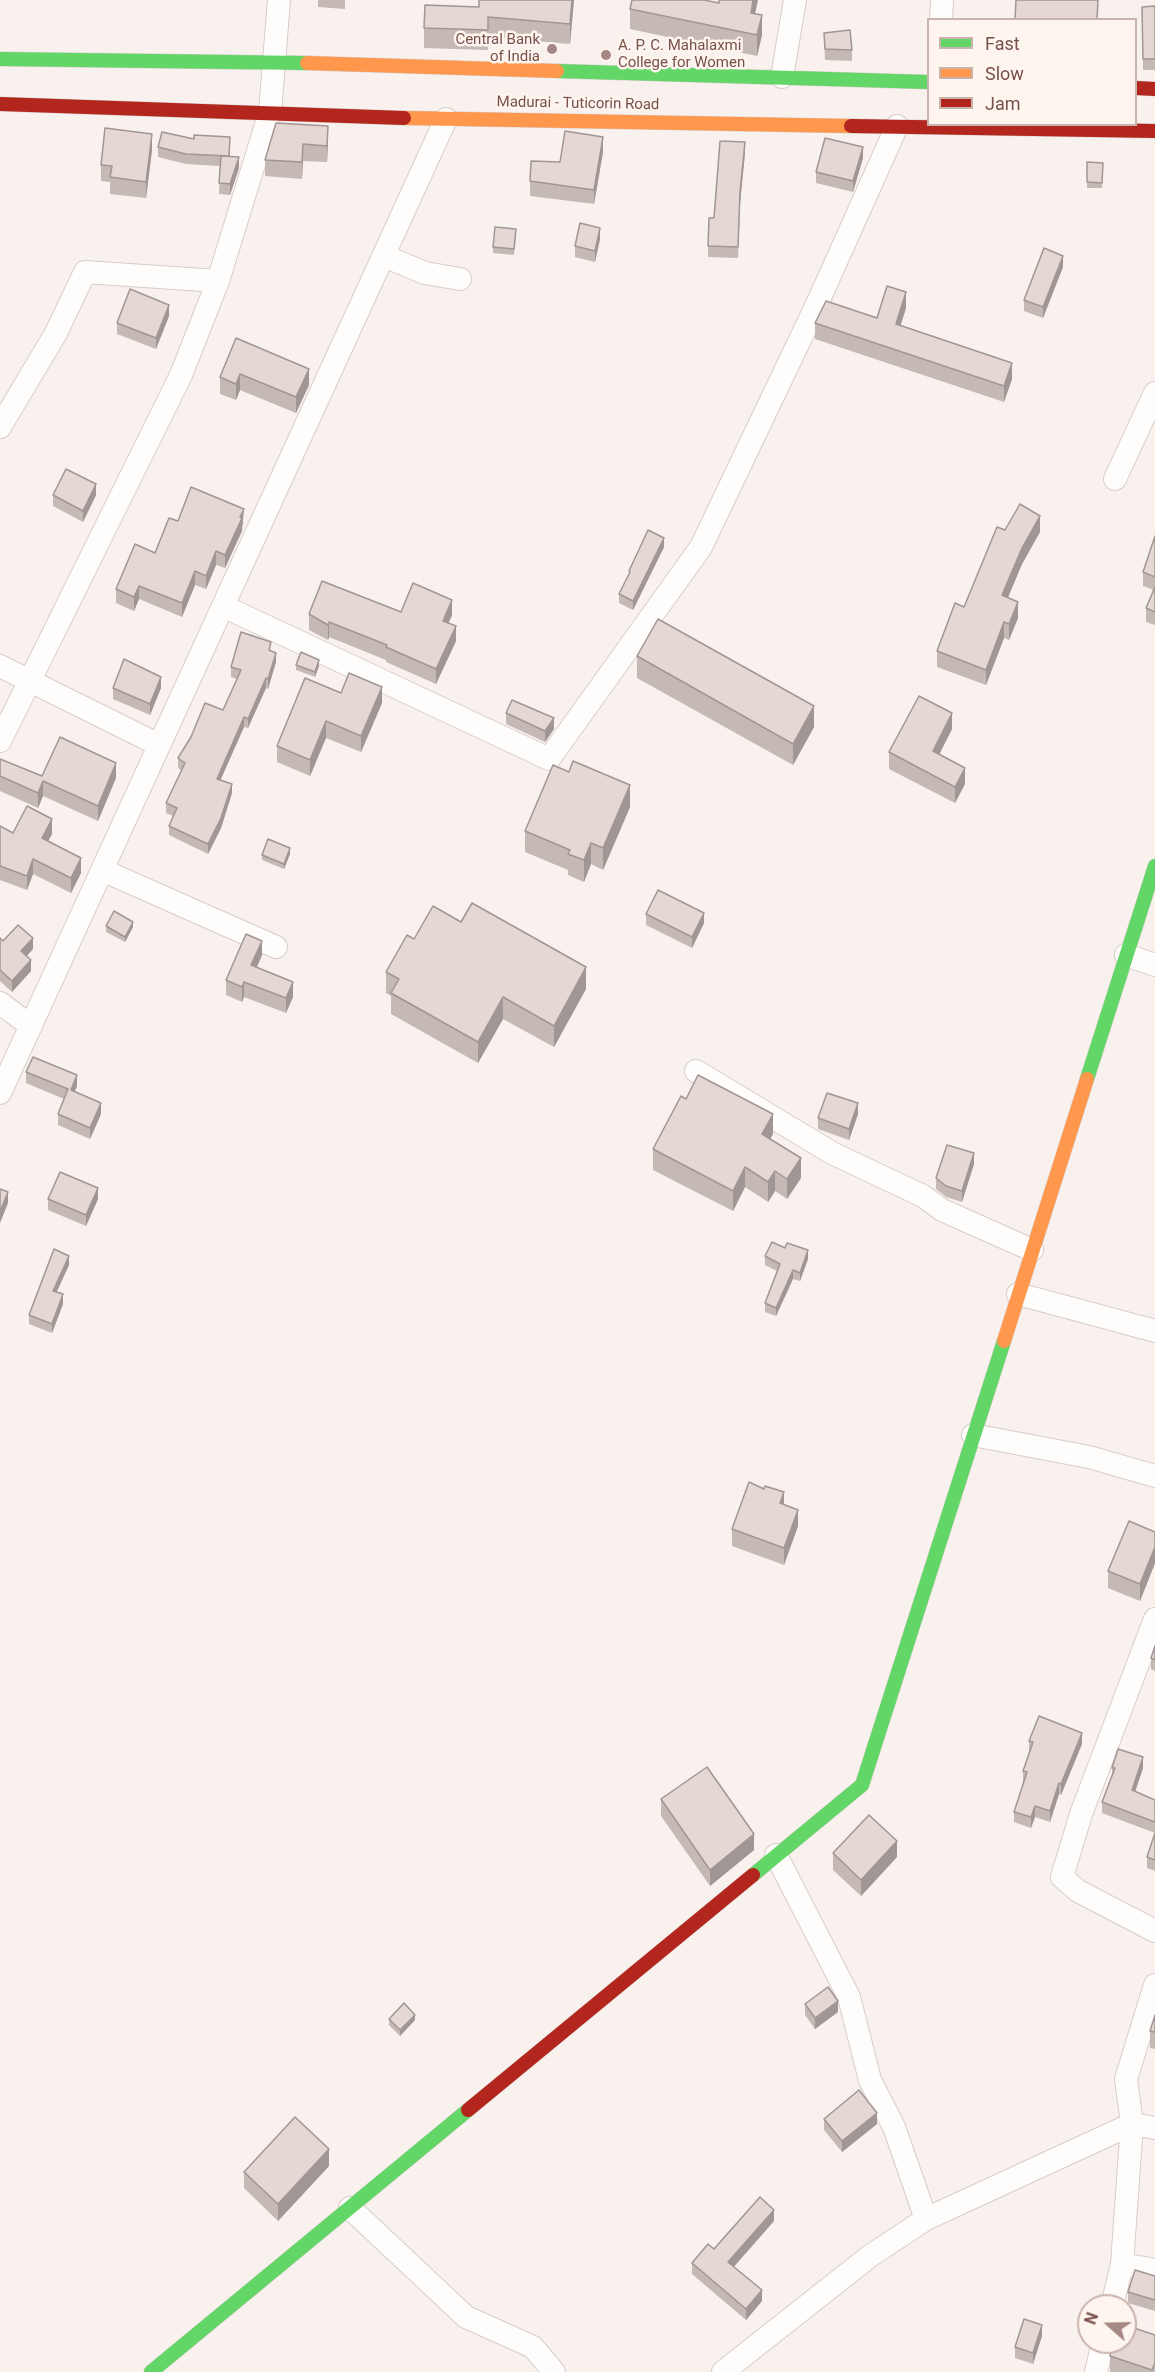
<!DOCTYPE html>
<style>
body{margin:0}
#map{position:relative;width:1155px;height:2372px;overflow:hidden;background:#f8f1ed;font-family:Roboto,sans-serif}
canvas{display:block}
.legend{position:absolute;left:927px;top:18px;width:210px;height:108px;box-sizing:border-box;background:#fff5ef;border:2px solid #c9b3ad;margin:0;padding:8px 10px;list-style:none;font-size:18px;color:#78504b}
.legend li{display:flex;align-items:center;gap:12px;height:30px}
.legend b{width:30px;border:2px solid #c9b3ad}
.north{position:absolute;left:1077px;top:2294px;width:60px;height:60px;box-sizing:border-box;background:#fff5ef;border:2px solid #c9b3ad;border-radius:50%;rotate:290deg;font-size:16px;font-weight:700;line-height:24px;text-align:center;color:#78504b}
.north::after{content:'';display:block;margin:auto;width:21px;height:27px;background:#a58884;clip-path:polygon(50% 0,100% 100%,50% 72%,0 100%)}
</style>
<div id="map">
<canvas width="1155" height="2372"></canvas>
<ul class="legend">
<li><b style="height:8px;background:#63d668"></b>Fast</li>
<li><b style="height:8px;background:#ff974d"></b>Slow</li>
<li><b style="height:8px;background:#b3261e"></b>Jam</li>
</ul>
<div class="north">N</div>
</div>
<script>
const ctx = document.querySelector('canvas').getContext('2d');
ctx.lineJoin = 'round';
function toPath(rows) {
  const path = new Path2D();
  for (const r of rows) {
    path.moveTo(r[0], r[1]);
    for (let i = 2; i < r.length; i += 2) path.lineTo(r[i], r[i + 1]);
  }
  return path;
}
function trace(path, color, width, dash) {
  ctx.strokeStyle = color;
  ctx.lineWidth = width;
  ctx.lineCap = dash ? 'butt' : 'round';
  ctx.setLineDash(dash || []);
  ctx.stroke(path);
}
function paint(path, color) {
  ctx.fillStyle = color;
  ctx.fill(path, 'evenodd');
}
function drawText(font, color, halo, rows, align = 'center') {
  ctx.font = font + ' Roboto,sans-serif';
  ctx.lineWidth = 5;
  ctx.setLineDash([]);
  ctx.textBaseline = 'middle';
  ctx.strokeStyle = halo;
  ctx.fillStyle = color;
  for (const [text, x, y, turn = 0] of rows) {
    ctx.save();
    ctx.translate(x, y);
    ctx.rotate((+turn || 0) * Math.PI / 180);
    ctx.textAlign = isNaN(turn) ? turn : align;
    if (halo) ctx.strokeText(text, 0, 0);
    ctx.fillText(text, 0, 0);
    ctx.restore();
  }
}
const street = toPath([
 [941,20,942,0],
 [782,77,795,0],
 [384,256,425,273,460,279],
 [0,427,56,333,85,272,218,281],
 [1115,479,1155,393],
 [223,606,549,759,701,547,818,302,897,126],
 [0,666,159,745],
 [0,741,181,375,218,281,270,112,279,0],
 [102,870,276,947],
 [1126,955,1155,965],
 [0,1003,31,1026],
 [696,1071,832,1153,923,1196,942,1210,1032,1250],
 [0,1093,446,119],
 [1018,1294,1155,1331],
 [973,1435,1089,1457,1155,1476],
 [1155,1619,1081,1814,1062,1877,1078,1891,1155,1931],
 [776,1855,849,1997,870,2080,894,2127,926,2219],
 [350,2208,466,2317,533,2347,554,2372],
 [1122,2264,1132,2124,1126,2079,1155,1985],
 [1112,2306,1122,2264,1155,2270],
 [723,2372,870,2256,926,2219,1132,2124,1155,2128],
 [1096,2372,1103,2342]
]);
const fast = toPath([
 [0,59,307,63],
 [557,71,928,82],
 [1087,1079,1155,866],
 [753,1875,862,1785,1004,1341],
 [151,2372,468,2110]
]);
const slow = toPath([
 [307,63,557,71],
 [404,118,851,126],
 [1004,1341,1087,1079]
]);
const jam = toPath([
 [1136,88,1155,89],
 [0,104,404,118],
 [851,126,1155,131],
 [468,2110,753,1875]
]);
trace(street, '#d7cdca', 24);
trace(fast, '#d9cecb', 15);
trace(slow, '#d9cecb', 15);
trace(jam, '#d9cecb', 15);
trace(street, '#fefdfc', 22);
trace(fast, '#63d668', 14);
trace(slow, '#ff974d', 14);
trace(jam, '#b3261e', 14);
paint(toPath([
 [318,0,345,0,345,9,318,7],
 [479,0,574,0,570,44,488,37,488,50,424,48,424,28,479,7],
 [719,3,755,14,762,35,757,56,630,29,630,9],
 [1155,6,1155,70,1143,70,1142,7],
 [824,33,852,50,852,61,825,60],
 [276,123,328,142,327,162,303,161,302,179,265,176,265,160],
 [194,139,230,147,230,156,239,168,230,195,219,194,220,166,186,164,158,157,158,147],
 [152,150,146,198,110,194,110,182,101,181,101,165],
 [603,152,594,204,530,196,530,181,560,162],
 [745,153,740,203,738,258,708,257,708,246,714,218],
 [863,158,853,192,816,183,816,172],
 [1087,162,1103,163,1102,188,1087,188],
 [516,235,514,255,493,253,493,247],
 [600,239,595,262,575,257,575,246],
 [1063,267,1043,318,1024,311,1024,300],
 [906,308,900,326,1012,379,1004,402,815,339,815,323,877,318],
 [169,316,156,349,117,334,117,323],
 [236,338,309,385,296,413,240,390,236,400,220,394,220,377],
 [53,495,96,495,83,522,53,506],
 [178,521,244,523,242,525,242,531,225,568,216,565,206,589,195,585,182,617,139,599,134,611,116,603,116,589,155,553],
 [1005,530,1040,532,1022,564,1008,598,1018,618,1009,640,1004,638,986,685,937,667,937,651,964,607],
 [1155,536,1155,625,1146,622,1146,608,1154,590,1143,586,1143,572],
 [664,547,633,610,619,603,619,594,629,575,629,571],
 [401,612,452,615,448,623,456,641,436,684,386,662,386,660,329,637,328,640,309,630,309,614],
 [271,651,276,662,268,689,266,688,248,728,244,727,220,780,232,793,221,828,208,854,169,835,169,826,173,816,166,813,166,803,182,771,178,768,178,758,223,710,237,679,231,677,231,667],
 [637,656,814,727,793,765,637,678],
 [296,665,319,666,315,677,296,670],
 [113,688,161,688,150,715,113,699],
 [341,693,382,703,361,752,326,738,310,776,277,762,277,746],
 [506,713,554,729,545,742,506,724],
 [952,729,939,754,965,784,955,803,889,769,889,752],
 [0,759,42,776,116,778,98,821,43,796,38,808,0,791],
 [630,807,603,870,591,864,584,882,568,875,568,870,525,852,525,831],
 [0,826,13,833,52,834,48,841,81,873,71,893,33,874,27,890,0,880],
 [290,854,284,869,262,860,262,855],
 [646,914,704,923,692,948,646,925],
 [461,922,586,989,554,1047,503,1019,478,1063,391,1014,391,996,386,993,386,972,414,939],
 [106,926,133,927,125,942,106,932],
 [0,938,3,941,33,949,27,956,31,971,12,992,0,981],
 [262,955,257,967,293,997,286,1013,244,997,242,1002,226,995,226,980],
 [26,1072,77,1086,74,1092,101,1114,90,1139,58,1125,58,1114,64,1099,26,1083],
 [686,1099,773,1134,770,1139,801,1178,787,1199,775,1191,768,1202,745,1187,733,1211,653,1170,653,1149],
 [858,1114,849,1140,818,1129,818,1118],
 [974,1164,962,1202,946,1197,936,1189,936,1178],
 [48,1199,98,1199,86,1226,48,1210],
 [765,1256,808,1259,800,1281,793,1279,776,1316,765,1312,765,1303,777,1271,765,1265],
 [69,1265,56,1292,63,1304,52,1333,29,1324,29,1315],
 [798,1526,784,1565,732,1546,732,1529],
 [1155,1532,1155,1563,1140,1601,1108,1588,1108,1571],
 [1155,1646,1155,1671,1151,1669,1151,1658],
 [1029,1741,1082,1744,1061,1795,1059,1794,1050,1822,1035,1817,1031,1828,1014,1822,1014,1812,1024,1782,1023,1782,1023,1771,1029,1752],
 [1112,1768,1143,1768,1135,1792,1155,1800,1155,1871,1147,1868,1147,1857,1155,1833,1102,1813,1102,1802,1112,1775],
 [661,1799,754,1850,710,1886,661,1816],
 [833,1853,897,1857,861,1896,833,1870],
 [805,2004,838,2012,815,2029,805,2015],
 [1155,2015,1155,2049,1150,2048,1150,2031],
 [389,2019,415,2020,400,2036,389,2025],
 [824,2119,877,2124,842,2152,824,2130],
 [329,2166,278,2221,244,2188,244,2172],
 [774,2221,734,2267,762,2301,746,2320,692,2274,692,2263,714,2249],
 [1155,2276,1155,2311,1128,2303,1128,2292],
 [1155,2335,1155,2372,1110,2372,1110,2356],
 [1042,2336,1033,2364,1015,2358,1015,2347]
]), '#c5b9b6');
paint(toPath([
 [572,0,574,0,570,44,570,24],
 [753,0,758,0,751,33,751,13],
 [762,15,762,35,757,56,757,35],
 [328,126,328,142,327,162,327,146],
 [152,134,152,150,146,198,146,182],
 [603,137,603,152,594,204,594,190],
 [745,142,745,153,740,203,738,258,740,192],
 [303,144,303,161,302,179,302,162],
 [863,147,863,158,853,192,853,181],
 [239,157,239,168,230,195,230,184],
 [600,228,600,239,595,262,595,251],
 [1063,256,1063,267,1043,318,1043,307],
 [906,292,906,308,896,340,896,324],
 [169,305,169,316,156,349,156,338],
 [1012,363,1012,379,1004,402,1004,386],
 [309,369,309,385,296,413,296,397],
 [240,374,240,390,236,400,236,384],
 [96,484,96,495,83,522,83,511],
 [244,509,242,531,225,568,225,555],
 [1040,516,1040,532,1022,564,1002,611,1002,595,1022,548],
 [664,538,664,547,633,610,633,601],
 [216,551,216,565,206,589,206,576],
 [195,571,195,585,182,617,182,603],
 [139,586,139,599,134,611,134,597],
 [452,600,452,615,443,636,443,621],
 [1018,602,1018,618,1009,640,1009,624],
 [329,622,329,637,328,640,328,625],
 [1004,622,1004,638,986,685,986,670],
 [456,626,456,641,436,684,436,669],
 [276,653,276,662,268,689,268,679],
 [319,660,319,666,315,677,315,672],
 [161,677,161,688,150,715,150,704],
 [266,678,266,688,248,728,248,719],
 [382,687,382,703,361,752,361,736],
 [814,706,814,727,793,765,793,744],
 [952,713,952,729,933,767,933,751],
 [244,717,244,727,217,788,217,779],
 [554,718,554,729,545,742,545,731],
 [326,721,326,738,310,776,310,760],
 [116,763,116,778,98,821,98,806],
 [965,768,965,784,955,803,955,787],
 [43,781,43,796,38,808,38,793],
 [232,784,232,793,221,828,208,854,208,844],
 [630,785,630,807,603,870,603,848],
 [52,819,52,834,42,853,42,838],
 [591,843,591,864,584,882,584,860],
 [290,848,290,854,284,869,284,864],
 [81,858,81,873,71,893,71,878],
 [33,859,33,874,27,890,27,876],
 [704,913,704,923,692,948,692,937],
 [133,922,133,927,125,942,125,937],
 [33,938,33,949,21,962,21,951],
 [262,941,262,955,251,980,251,965],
 [31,960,31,971,12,992,12,981],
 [586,967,586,989,554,1047,554,1026],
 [244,982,244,997,242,1002,242,987],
 [293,982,293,997,286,1013,286,998],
 [503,997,503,1019,478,1063,478,1042],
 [77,1075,77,1086,71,1101,71,1090],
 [101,1103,101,1114,90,1139,90,1128],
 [858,1103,858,1114,849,1140,849,1129],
 [773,1114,773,1134,762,1154,762,1134],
 [974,1153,974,1164,962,1202,962,1191],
 [801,1158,801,1178,787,1199,787,1179],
 [745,1167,745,1187,733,1211,733,1191],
 [775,1171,775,1191,768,1202,768,1182],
 [98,1188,98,1199,86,1226,86,1215],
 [8,1192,8,1203,0,1223,0,1212],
 [808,1250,808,1259,800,1281,800,1273],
 [69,1256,69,1265,53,1300,53,1291],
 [793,1270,793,1279,776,1316,776,1308],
 [63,1294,63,1304,52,1333,52,1324],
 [784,1492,784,1509,780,1503],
 [798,1510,798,1526,784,1565,784,1548],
 [1155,1547,1155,1563,1140,1601,1140,1584],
 [1082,1733,1082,1744,1061,1795,1061,1784],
 [1143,1757,1143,1768,1132,1801,1132,1790],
 [1059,1783,1059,1794,1050,1822,1050,1811],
 [1035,1806,1035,1817,1031,1828,1031,1817],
 [754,1834,754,1850,710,1886,710,1870],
 [897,1841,897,1857,861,1896,861,1880],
 [838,2001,838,2012,815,2029,815,2018],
 [415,2015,415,2020,400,2036,400,2030],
 [877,2113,877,2124,842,2152,842,2141],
 [329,2149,329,2166,278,2221,278,2204],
 [774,2210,774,2221,728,2273,728,2262],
 [762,2290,762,2301,746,2320,746,2309],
 [1042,2325,1042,2336,1033,2364,1033,2353]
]), '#a09694');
const building = toPath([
 [479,0,572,0,570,24,488,17,488,30,424,28,425,5,479,7,479,0],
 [632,0,704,0,719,3,719,0,753,0,751,13,762,15,757,35,630,9,632,0],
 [1016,0,1098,0,1097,20,1015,20,1016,0],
 [1155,6,1155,59,1143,59,1142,7,1155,6],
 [850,30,852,50,825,49,824,33,850,30],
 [276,123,328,126,327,146,303,144,302,162,265,160,276,123],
 [105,128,152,134,146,182,110,177,112,166,101,165,105,128],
 [565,131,603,137,594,190,530,181,531,161,560,162,565,131],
 [162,132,194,139,194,135,230,137,229,156,186,154,158,147,162,132],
 [825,138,863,147,853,181,816,172,825,138],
 [720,141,745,142,740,192,738,247,708,246,709,218,714,218,720,141],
 [221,156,239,157,230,184,219,183,221,156],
 [1087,162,1103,163,1102,183,1087,182,1087,162],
 [580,223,600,228,595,251,575,246,580,223],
 [495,227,516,229,514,249,493,247,495,227],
 [1044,248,1063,256,1043,307,1024,300,1044,248],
 [887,286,906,292,896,324,1012,363,1004,386,815,323,826,301,877,318,887,286],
 [130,289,169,305,156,338,117,323,130,289],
 [236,338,309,369,296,397,240,374,236,384,220,377,236,338],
 [66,469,96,484,83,511,53,495,66,469],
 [191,487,244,509,240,517,242,518,225,555,216,551,206,576,195,571,182,603,139,586,134,597,116,589,135,544,155,553,169,518,178,521,191,487],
 [1020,504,1040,516,1022,548,1002,595,1018,602,1009,624,1004,622,986,670,937,651,955,603,964,607,997,527,1005,530,1020,504],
 [648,530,664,538,633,601,619,594,630,572,629,571,648,530],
 [1155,536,1155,577,1143,572,1155,536],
 [322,581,401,612,413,583,452,600,443,621,456,626,436,669,386,647,387,645,329,622,328,625,309,614,322,581],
 [1155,587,1155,612,1146,608,1155,587],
 [658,619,814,706,793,744,637,656,658,619],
 [241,632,271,642,269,650,276,653,268,679,266,678,248,719,244,717,217,779,232,784,221,818,208,844,169,826,177,808,166,803,185,763,178,758,191,737,205,703,223,710,241,670,231,667,241,632],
 [301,652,319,660,315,672,296,665,301,652],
 [124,659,161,677,150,704,113,688,124,659],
 [349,673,382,687,361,736,326,721,310,760,277,746,305,678,341,693,349,673],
 [919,696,952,713,933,751,965,768,955,787,889,752,919,696],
 [512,700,554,718,545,731,506,713,512,700],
 [60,737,116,763,98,806,43,781,38,793,0,776,0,759,42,776,60,737],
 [573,761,630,785,603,848,591,843,584,860,568,854,570,850,525,831,553,765,569,772,573,761],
 [27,806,52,819,42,838,81,858,71,878,33,859,27,876,0,866,0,826,13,833,27,806],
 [268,839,290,848,284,864,262,855,268,839],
 [658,890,704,913,692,937,646,914,658,890],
 [472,903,586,967,554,1026,503,997,478,1042,391,993,399,979,386,972,407,935,414,939,433,906,461,922,472,903],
 [114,911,133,922,125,937,106,926,114,911],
 [18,925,33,938,21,951,31,960,12,981,0,970,0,938,3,941,18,925],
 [246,934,262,941,251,965,293,982,286,998,244,982,242,987,226,980,246,934],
 [33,1057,77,1075,71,1090,101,1103,90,1128,58,1114,68,1089,26,1072,33,1057],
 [698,1075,773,1114,762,1134,801,1158,787,1179,775,1171,768,1182,745,1167,733,1191,653,1149,681,1096,686,1099,698,1075],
 [827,1093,858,1103,849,1129,818,1118,827,1093],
 [947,1145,974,1153,962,1191,946,1186,936,1178,947,1145],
 [60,1172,98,1188,86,1215,48,1199,60,1172],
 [0,1189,8,1192,0,1212,0,1189],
 [772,1242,785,1248,787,1243,808,1250,800,1273,793,1270,776,1308,765,1303,780,1264,765,1256,772,1242],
 [54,1249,69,1256,53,1291,63,1294,52,1324,29,1315,54,1249],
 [749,1482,764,1489,765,1486,784,1492,780,1503,798,1510,784,1548,732,1529,749,1482],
 [1129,1521,1155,1532,1155,1547,1140,1584,1108,1571,1129,1521],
 [1155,1646,1155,1660,1151,1658,1155,1646],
 [1039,1716,1082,1733,1061,1784,1059,1783,1050,1811,1035,1806,1031,1817,1014,1812,1027,1772,1023,1771,1033,1742,1029,1741,1039,1716],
 [1118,1749,1143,1757,1132,1790,1155,1800,1155,1822,1102,1802,1115,1768,1112,1768,1118,1749],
 [707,1767,754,1834,710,1870,661,1799,707,1767],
 [869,1815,897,1841,861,1880,833,1853,869,1815],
 [1155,1833,1155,1860,1147,1857,1155,1833],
 [828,1987,838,2001,815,2018,805,2004,828,1987],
 [404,2003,415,2015,400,2030,389,2019,404,2003],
 [1155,2015,1155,2032,1150,2031,1155,2015],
 [859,2090,877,2113,842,2141,824,2119,859,2090],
 [295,2117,329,2149,278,2204,244,2172,295,2117],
 [760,2197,774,2210,728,2262,762,2290,746,2309,692,2263,708,2244,714,2249,760,2197],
 [1135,2270,1155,2276,1155,2300,1128,2292,1135,2270],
 [1024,2319,1042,2325,1033,2353,1015,2347,1024,2319],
 [1125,2325,1155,2335,1155,2363,1152,2370,1110,2356,1112,2342,1125,2342,1125,2325]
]);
paint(building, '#e5d7d4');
trace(building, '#a09694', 1.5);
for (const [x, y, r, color] of [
 [552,49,6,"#a58884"],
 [606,55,6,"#a58884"]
]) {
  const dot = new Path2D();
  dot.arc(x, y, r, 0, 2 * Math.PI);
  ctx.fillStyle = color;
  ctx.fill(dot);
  trace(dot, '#fff5ef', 2);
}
drawText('15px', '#78504b', '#fff5ef', [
 ["Central Bank",540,40],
 ["of India",540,57],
 ["A. P. C. Mahalaxmi",618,46,"left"],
 ["College for Women",618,63,"left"]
], 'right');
drawText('15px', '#78504b', '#fff5ef', [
 ["Madurai - Tuticorin Road",578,104,1]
]);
</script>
